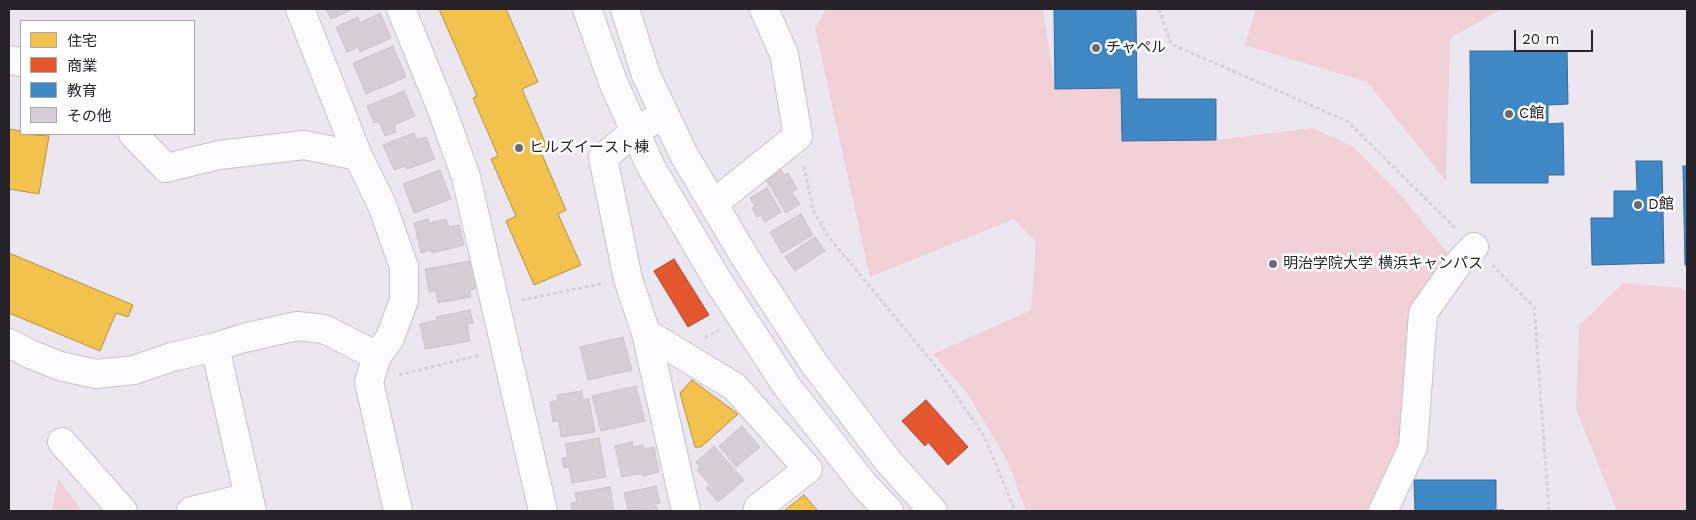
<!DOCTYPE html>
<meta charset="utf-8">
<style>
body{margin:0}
#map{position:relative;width:1696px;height:520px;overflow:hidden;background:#ece6f1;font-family:"Work Sans","Noto Sans JP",sans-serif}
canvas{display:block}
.frame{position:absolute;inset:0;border:10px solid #27232a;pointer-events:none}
.legend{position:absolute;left:20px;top:20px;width:175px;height:115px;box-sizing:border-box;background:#fff;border:1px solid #a9a7aa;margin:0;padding:6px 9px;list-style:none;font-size:15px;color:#27232a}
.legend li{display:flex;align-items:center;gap:10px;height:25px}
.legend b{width:25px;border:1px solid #a9a7aa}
.scale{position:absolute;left:1514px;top:30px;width:79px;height:22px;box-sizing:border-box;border:2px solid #27232a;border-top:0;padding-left:6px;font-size:15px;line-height:18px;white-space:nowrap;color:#27232a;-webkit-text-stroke:4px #fff;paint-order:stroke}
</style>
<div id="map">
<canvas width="1696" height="520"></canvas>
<div class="frame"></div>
<ul class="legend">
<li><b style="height:14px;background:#f2c14e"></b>住宅</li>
<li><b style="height:14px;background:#e4572e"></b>商業</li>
<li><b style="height:14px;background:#3f88c5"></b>教育</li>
<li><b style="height:14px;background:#d5ced5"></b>その他</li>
</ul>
<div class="scale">20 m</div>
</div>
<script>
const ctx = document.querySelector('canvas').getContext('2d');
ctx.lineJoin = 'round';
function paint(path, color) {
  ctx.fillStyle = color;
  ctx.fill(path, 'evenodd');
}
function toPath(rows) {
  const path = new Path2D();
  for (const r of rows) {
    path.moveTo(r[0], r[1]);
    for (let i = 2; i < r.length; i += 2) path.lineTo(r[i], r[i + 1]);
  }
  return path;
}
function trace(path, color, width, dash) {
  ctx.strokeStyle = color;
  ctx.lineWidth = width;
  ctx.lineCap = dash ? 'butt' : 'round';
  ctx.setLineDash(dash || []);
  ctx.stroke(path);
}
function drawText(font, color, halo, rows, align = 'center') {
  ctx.font = font + ' "Work Sans","Noto Sans JP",sans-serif';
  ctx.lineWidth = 5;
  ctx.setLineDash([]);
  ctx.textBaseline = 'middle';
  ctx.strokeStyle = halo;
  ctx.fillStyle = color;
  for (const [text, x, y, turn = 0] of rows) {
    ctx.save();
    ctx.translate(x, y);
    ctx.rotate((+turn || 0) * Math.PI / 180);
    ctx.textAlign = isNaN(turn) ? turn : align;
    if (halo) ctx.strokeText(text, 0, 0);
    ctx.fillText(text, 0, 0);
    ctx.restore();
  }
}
paint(toPath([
 [826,9,1043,9,1055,89,1121,88,1122,141,1216,140,1312,128,1353,146,1405,200,1457,265,1423,313,1413,447,1383,511,1026,511,1008,462,967,393,933,354,1031,310,1036,242,1014,219,870,277,815,28],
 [1256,9,1502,9,1450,38,1446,181,1367,82,1245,45],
 [1623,283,1682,288,1687,292,1687,511,1617,511,1576,409,1579,325],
 [58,478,82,511,52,511]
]), '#f1d1d7');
const homes = toPath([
 [439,9,506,9,538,82,522,89,547,147,540,150,566,210,558,214,581,265,534,285,506,221,516,216,491,159,498,156,473,98,477,96,439,9],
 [9,129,21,131,21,134,49,136,39,194,9,189,9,129],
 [9,253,133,305,128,317,116,313,100,351,9,313,9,253],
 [692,380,738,414,701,447,695,447,680,393,692,380],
 [804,495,818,511,784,511,804,495]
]);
paint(homes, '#f2c14e');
trace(homes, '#b59243', 1);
const shops = toPath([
 [674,259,709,315,688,327,654,271,674,259],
 [926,400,968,447,948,465,928,442,925,446,902,421,926,400]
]);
paint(shops, '#e4572e');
trace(shops, '#ab472d', 1);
const schools = toPath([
 [1054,9,1136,9,1137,99,1216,99,1216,140,1122,141,1121,88,1055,89,1054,9],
 [1470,51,1567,51,1568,104,1548,105,1548,124,1563,123,1564,175,1548,175,1548,183,1471,183,1470,51],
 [1636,161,1662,161,1664,263,1592,265,1591,218,1614,218,1614,191,1637,191,1636,161],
 [1683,166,1687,166,1687,265,1685,265,1683,166],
 [1414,480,1496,480,1496,510,1504,510,1504,511,1415,511,1414,480]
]);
paint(schools, '#3f88c5');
trace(schools, '#386a96', 1);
const building = toPath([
 [326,9,354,9,331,19,326,9],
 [380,13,391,38,360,52,358,47,347,52,336,27,358,17,360,23,380,13],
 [393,46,406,77,366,94,353,63,393,46],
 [404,91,415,116,394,125,396,132,385,136,379,121,374,123,367,106,404,91],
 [414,133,417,140,426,137,435,159,407,169,405,166,394,170,383,145,414,133],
 [780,169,784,175,788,173,797,189,792,192,800,204,786,213,765,178,780,169],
 [440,170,451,199,414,213,403,184,440,170],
 [767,188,781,212,765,222,761,215,757,217,752,208,755,206,750,198,767,188],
 [801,214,813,235,782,253,770,232,801,214],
 [428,219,429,223,446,219,449,227,459,225,464,245,432,253,432,250,421,253,414,223,428,219],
 [815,237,825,251,795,271,785,257,815,237],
 [471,261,476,288,470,290,471,297,438,303,436,291,429,292,425,269,471,261],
 [470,310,473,323,467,324,470,341,425,349,420,324,437,320,436,317,470,310],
 [623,337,632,370,588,380,580,347,623,337],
 [636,386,645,421,601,431,592,396,636,386],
 [582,391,583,400,589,399,595,432,561,437,559,421,553,422,550,402,558,401,557,395,582,391],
 [742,426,760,447,736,467,719,446,742,426],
 [599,438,606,477,572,483,569,467,564,468,562,458,568,457,565,444,599,438],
 [632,442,633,447,643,445,644,449,654,447,659,472,643,476,642,473,622,477,615,446,632,442],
 [714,446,744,480,718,502,706,488,710,485,697,470,700,467,696,462,714,446],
 [656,486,660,503,628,510,624,493,656,486],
 [610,487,614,511,572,511,571,503,577,502,575,493,610,487],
 [656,506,658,511,629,511,656,506]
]);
paint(building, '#d5ced5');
trace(building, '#cbc4cc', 1);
const minor = toPath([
 [401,9,442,110,466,177,543,511],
 [587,9,613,82,651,167,718,281,788,388,865,486,889,511],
 [625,9,646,75,684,155,746,259,813,362,888,461,933,511],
 [9,60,21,62],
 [651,122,636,130,603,158,628,279,646,333,686,511],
 [133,134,166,168,219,155,304,145,358,156,300,9],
 [358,156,382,205,404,267,404,300,390,338,377,356,369,382,398,511],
 [713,204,798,136,784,54,764,9],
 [646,333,735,387,808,469,758,508,760,511],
 [9,343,30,354,60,366,96,374,134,370,172,357,215,347,252,511],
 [215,347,244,338,297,326,324,329,377,356],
 [62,442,123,511],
 [191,511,249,497],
 [1383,511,1413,447,1423,313,1457,265,1474,247]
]);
trace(minor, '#c7c3cb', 30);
trace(toPath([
 [1159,9,1171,44,1347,121,1456,229],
 [804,166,813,210,828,236,938,369,984,436,1015,511],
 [1492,265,1534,307,1549,511],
 [521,300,601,284],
 [705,338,719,330],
 [399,375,480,355]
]), '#d6d4d8', 3, [4, 2.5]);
trace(minor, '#fcfbfd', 28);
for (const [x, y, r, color] of [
 [1096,48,5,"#6c6770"],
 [1509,114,5,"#6c6770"],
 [519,148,5,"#6c6770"],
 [1638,205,5,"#6c6770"],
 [1273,264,5,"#6c6770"]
]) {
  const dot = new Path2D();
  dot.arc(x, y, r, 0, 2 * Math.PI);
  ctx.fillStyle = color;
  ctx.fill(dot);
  trace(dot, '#fff', 2);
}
drawText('15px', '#27232a', '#fff', [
 ["チャペル",1106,48],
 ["C館",1519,114],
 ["ヒルズイースト棟",529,148],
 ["D館",1648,205],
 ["明治学院大学 横浜キャンパス",1283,264]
], 'left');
</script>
